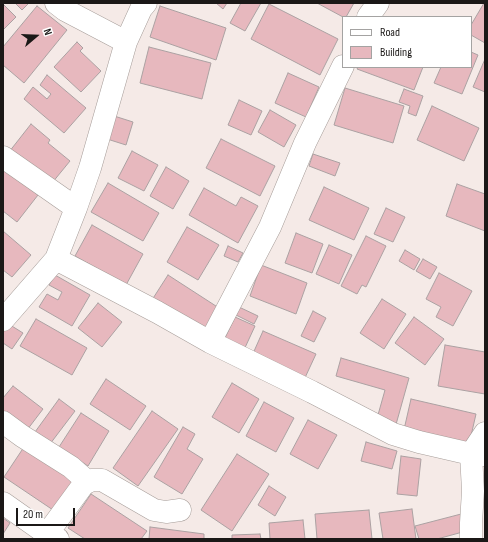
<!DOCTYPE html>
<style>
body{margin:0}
#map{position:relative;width:488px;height:542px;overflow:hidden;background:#f5eae7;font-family:"Sofia Sans Condensed",sans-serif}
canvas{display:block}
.frame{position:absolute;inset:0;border:4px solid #1b1817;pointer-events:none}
.legend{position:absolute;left:342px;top:16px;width:130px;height:52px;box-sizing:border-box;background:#fff;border:1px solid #a4a3a2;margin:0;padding:5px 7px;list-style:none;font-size:12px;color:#1b1817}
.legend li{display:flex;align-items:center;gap:8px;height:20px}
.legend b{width:20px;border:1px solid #a4a3a2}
.north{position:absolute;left:16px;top:16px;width:40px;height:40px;-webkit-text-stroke:3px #fff;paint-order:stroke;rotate:71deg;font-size:11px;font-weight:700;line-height:16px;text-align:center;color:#1b1817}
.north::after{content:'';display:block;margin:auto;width:14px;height:18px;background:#1b1817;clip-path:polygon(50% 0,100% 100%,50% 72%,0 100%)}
.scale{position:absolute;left:16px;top:508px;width:59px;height:18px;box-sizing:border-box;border:2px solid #1b1817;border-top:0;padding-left:5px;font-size:12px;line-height:14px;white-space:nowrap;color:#1b1817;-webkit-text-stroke:3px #fff;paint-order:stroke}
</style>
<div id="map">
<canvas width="488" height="542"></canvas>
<div class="frame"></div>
<ul class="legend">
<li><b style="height:5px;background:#fff"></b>Road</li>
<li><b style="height:11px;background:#e7b8be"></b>Building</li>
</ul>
<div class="north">N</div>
<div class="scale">20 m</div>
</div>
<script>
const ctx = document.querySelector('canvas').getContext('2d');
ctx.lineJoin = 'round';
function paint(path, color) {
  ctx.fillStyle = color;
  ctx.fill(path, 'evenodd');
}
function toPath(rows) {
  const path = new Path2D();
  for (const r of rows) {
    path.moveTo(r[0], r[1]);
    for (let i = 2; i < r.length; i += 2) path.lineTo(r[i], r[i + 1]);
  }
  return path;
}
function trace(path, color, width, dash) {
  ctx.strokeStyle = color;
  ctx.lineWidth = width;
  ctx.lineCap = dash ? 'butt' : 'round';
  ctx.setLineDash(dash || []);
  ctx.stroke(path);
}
const building = toPath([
 [15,3,29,3,22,10,15,3],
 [216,3,227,3,223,9,216,3],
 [241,3,261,3,245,31,230,23,241,3],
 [317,3,354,3,346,17,343,17,317,3],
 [484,3,485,3,485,43,471,35,471,25,484,3],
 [3,4,16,17,3,30,3,4],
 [269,4,338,39,320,75,251,39,269,4],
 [37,6,67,30,24,83,3,65,3,47,37,6],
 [160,6,226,28,216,60,150,37,160,6],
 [77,42,83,48,80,51,101,71,81,92,54,67,77,42],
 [149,47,211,63,202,99,140,83,149,47],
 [471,52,478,55,462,94,434,83,441,67,471,67,471,52],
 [485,59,485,92,473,87,485,59],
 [358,67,423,67,414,90,357,69,358,67],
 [288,73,319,87,306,117,275,103,288,73],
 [47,75,86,108,64,133,24,99,33,87,47,99,51,94,40,85,47,75],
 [345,88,404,106,393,143,334,125,345,88],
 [404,89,423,96,416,116,408,113,410,106,399,102,404,89],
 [239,100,262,111,251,135,228,125,239,100],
 [432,106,479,128,464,161,417,140,432,106],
 [270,110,296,125,284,147,258,132,270,110],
 [111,115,133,122,126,145,104,138,111,115],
 [31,124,50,140,48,143,70,161,52,183,9,152,31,124],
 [221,139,275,166,260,196,206,168,221,139],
 [132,151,158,165,144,191,118,178,132,151],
 [313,154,340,163,335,176,309,166,313,154],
 [166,167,189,181,173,209,150,196,166,167],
 [3,168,38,195,17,222,3,211,3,168],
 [108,183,159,213,143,241,91,212,108,183],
 [457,184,485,194,485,231,446,216,457,184],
 [324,187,369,208,354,240,309,220,324,187],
 [204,188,236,206,241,197,258,206,238,243,189,215,204,188],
 [386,208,405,217,393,242,374,234,386,208],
 [92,225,143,254,126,285,75,256,92,225],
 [187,227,219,245,198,280,167,262,187,227],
 [3,231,31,255,12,277,3,270,3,231],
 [296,233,323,244,312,273,285,263,296,233],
 [366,236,386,246,366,287,362,285,357,294,341,286,366,236],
 [329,245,352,255,339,284,316,274,329,245],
 [228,246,243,253,238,262,224,256,228,246],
 [405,250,420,259,414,270,399,261,405,250],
 [423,259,437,267,430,279,416,271,423,259],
 [261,265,307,283,296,314,250,296,261,265],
 [439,273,472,291,453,326,436,317,441,307,426,299,439,273],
 [55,275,90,295,72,326,39,307,47,294,58,300,62,292,49,285,55,275],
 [168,275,219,308,202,336,150,303,168,275],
 [382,299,406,314,384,349,360,333,382,299],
 [98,303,122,322,102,347,78,328,98,303],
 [239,307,258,316,254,324,236,315,239,307],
 [313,311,326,318,314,342,301,336,313,311],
 [235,317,255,326,243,352,223,342,235,317],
 [414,317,444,339,425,365,395,343,414,317],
 [36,319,87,348,72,375,20,346,36,319],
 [7,323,23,333,12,349,3,343,3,329,7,323],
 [263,331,316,354,303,382,251,358,263,331],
 [445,345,485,352,485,394,438,386,445,345],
 [341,358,409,378,395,428,376,422,385,390,336,376,341,358],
 [106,379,146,406,130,430,90,404,106,379],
 [232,383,259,399,239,433,212,417,232,383],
 [13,386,43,409,24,434,3,417,3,398,13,386],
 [59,399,75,411,50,444,35,432,59,399],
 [411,399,476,414,468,449,403,434,411,399],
 [264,402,294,418,276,452,246,436,264,402],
 [152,411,178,429,138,486,113,468,152,411],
 [81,413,109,431,88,466,59,447,81,413],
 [308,420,337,435,318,469,290,454,308,420],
 [183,427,195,434,187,449,203,459,182,494,154,477,183,427],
 [366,442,397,451,392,469,361,461,366,442],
 [24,447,76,483,56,512,4,477,24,447],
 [237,454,269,474,232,531,201,510,237,454],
 [401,456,421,459,417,496,397,494,401,456],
 [269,486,286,497,275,516,258,505,269,486],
 [91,494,147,531,141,539,85,539,68,528,91,494],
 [412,509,416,539,383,539,379,513,412,509],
 [369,510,372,539,317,539,315,514,369,510],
 [465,513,470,530,437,539,419,539,415,526,465,513],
 [3,518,10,523,3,534,3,518],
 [303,520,305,539,270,539,269,523,303,520],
 [150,527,204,534,204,539,149,539,150,527],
 [260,534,261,539,232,539,232,535,260,534]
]);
paint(building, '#e7b8be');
trace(building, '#aba1a2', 1);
const minor = toPath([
 [56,3,65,10,126,42],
 [368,17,378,3],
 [3,157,76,208],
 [56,259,157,312,210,342,312,392,393,434,419,442,471,454,485,455],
 [3,320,56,259,76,208,90,168,126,42,141,9,146,3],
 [210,342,270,227,305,143,343,66],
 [3,422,22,436,71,467,88,482],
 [3,503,47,534,58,539],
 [47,534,83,485,91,480,102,480,154,510,166,512,180,510],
 [471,539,471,523,473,491,471,454,485,433]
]);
trace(minor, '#a69d99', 23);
trace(minor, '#fff', 22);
</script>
